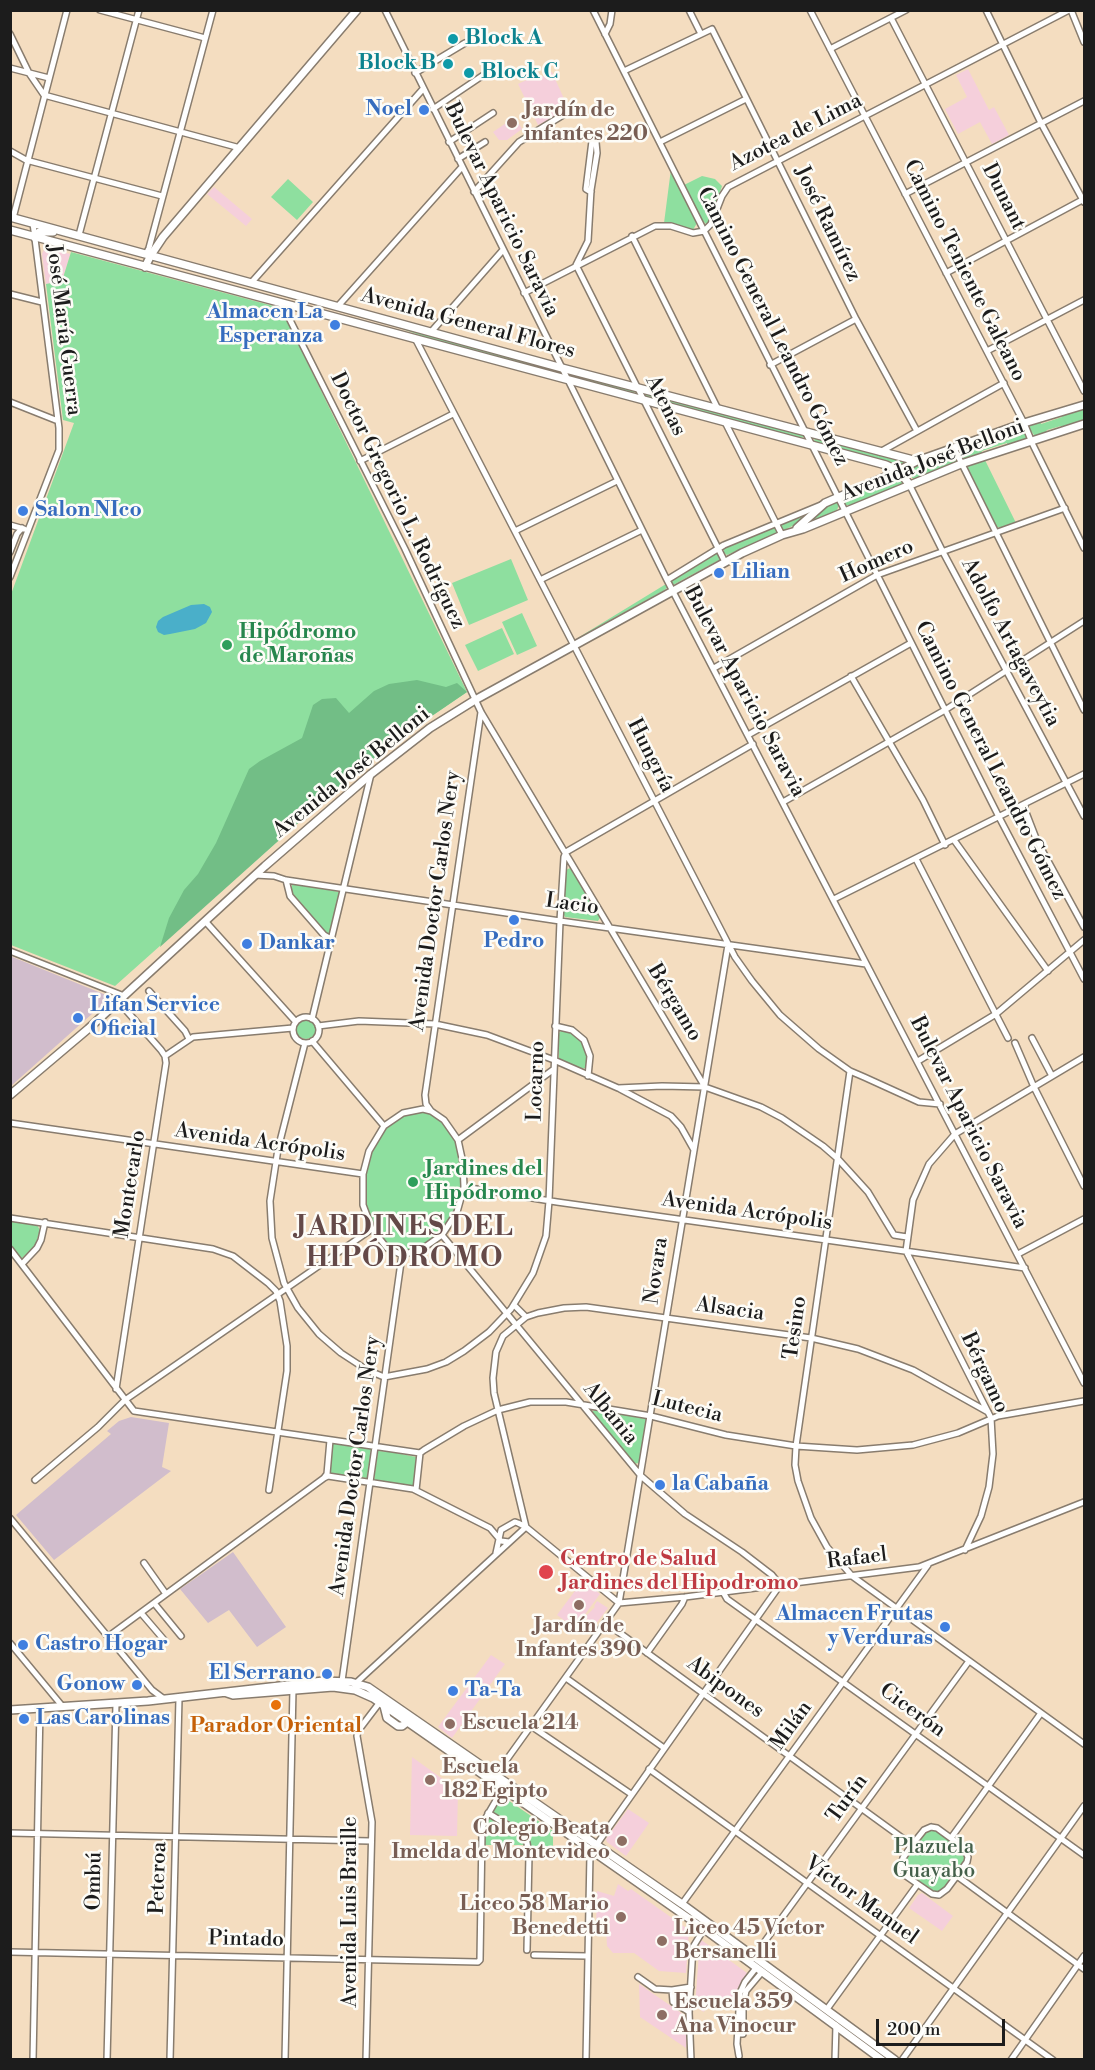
<!DOCTYPE html>
<meta charset="utf-8">
<style>
body{margin:0}
#map{position:relative;width:1095px;height:2070px;overflow:hidden;background:#f4ddc0;font-family:"Libre Bodoni",serif}
canvas{display:block}
.frame{position:absolute;inset:0;border:12px solid #1c1c1c;pointer-events:none}
.scale{position:absolute;left:876px;top:2019px;width:129px;height:27px;box-sizing:border-box;border:3px solid #1c1c1c;border-top:0;padding-left:8px;font-size:18px;line-height:21px;white-space:nowrap;color:#1c1c1c;-webkit-text-stroke:4px #fdfcf7;paint-order:stroke}
</style>
<div id="map">
<canvas width="1095" height="2070"></canvas>
<div class="frame"></div>
<div class="scale">200 m</div>
</div>
<script>
const ctx = document.querySelector('canvas').getContext('2d');
ctx.lineJoin = 'round';
function paint(path, color) {
  ctx.fillStyle = color;
  ctx.fill(path, 'evenodd');
}
function toPath(rows) {
  const path = new Path2D();
  for (const r of rows) {
    if (r.length === 3) {
      path.moveTo(r[0] + r[2], r[1]);
      path.arc(r[0], r[1], r[2], 0, 2 * Math.PI);
      continue;
    }
    path.moveTo(r[0], r[1]);
    for (let i = 2; i < r.length; i += 2) path.lineTo(r[i], r[i + 1]);
  }
  return path;
}
function trace(path, color, width, dash) {
  ctx.strokeStyle = color;
  ctx.lineWidth = width;
  ctx.lineCap = dash ? 'butt' : 'round';
  ctx.setLineDash(dash || []);
  ctx.stroke(path);
}
function drawText(font, color, halo, rows, align = 'center') {
  ctx.font = font + ' "Libre Bodoni",serif';
  ctx.lineWidth = 5;
  ctx.setLineDash([]);
  ctx.textBaseline = 'middle';
  ctx.strokeStyle = halo;
  ctx.fillStyle = color;
  for (const [text, x, y, turn = 0] of rows) {
    ctx.save();
    ctx.translate(x, y);
    ctx.rotate((+turn || 0) * Math.PI / 180);
    ctx.textAlign = isNaN(turn) ? turn : align;
    if (halo) ctx.strokeText(text, 0, 0);
    ctx.fillText(text, 0, 0);
    ctx.restore();
  }
}
paint(toPath([
 [968,69,989,110,994,107,1009,135,992,144,980,122,958,134,945,109,967,97,956,75],
 [552,72,565,101,556,116,538,125,518,84,535,76,537,79],
 [515,117,522,129,507,140,499,140,493,132],
 [214,187,252,219,246,226,207,194],
 [45,247,70,254,62,282,46,284,42,254],
 [583,1580,600,1594,575,1628,557,1615],
 [597,1601,608,1608,595,1625,592,1624,586,1632,579,1626,582,1622,585,1624,588,1621,586,1616,595,1607,594,1606],
 [491,1655,505,1664,452,1738,438,1727],
 [412,1757,458,1790,457,1836,410,1835],
 [628,1809,649,1823,626,1856,607,1842,606,1839],
 [618,1884,628,1891,631,1889,689,1930,686,1973,659,1971,634,1953,613,1953,607,1946,606,1929,596,1928,597,1891,614,1896],
 [922,1893,953,1916,942,1931,909,1908,918,1895],
 [700,1939,747,1973,727,2006,708,2002,704,2012,695,2007],
 [639,1984,687,2017,686,2048,640,2017]
]), '#f5cfdb');
paint(toPath([
 [10,956,111,997,11,1086,10,1086],
 [131,1417,169,1423,162,1467,171,1471,54,1560,16,1515,111,1434,107,1431,119,1421],
 [233,1552,286,1627,257,1647,229,1610,208,1623,180,1589]
]), '#d1bdcc');
paint(toPath([
 [671,169,697,223,693,230,664,223],
 [702,176,715,179,722,186,711,221,706,224,702,220,684,185],
 [288,179,313,202,297,220,271,197],
 [71,252,281,308,467,692,423,722,354,773,115,986,11,945,10,597,74,423,63,420,46,284,62,281],
 [385,323,559,370,560,372,557,373,431,339],
 [571,373,635,390,636,392,633,393,570,377,569,374],
 [646,393,803,435,804,437,801,438,646,397],
 [1084,407,1084,422,1060,430,1061,426,1047,430,1044,435,1036,438,1029,428,1030,425,1042,420,1041,424,1062,417,1063,413],
 [1023,427,1028,438,1027,440,1007,447,1007,443,982,451,981,455,964,461,958,450,979,442,978,445,1004,437,1006,433],
 [816,438,905,462,907,463,900,467,891,462,815,442,814,440],
 [952,451,957,457,957,462,955,464,914,479,905,472,907,468],
 [984,458,1016,523,1002,528,997,527,968,469,968,465],
 [898,475,903,484,850,505,845,505,843,502,845,496],
 [836,501,839,505,837,510,799,528,810,521,820,508],
 [811,511,799,523,784,530,780,528,779,524],
 [775,525,777,530,776,533,727,555,724,553,724,548],
 [715,552,718,552,721,559,673,585,671,580],
 [511,559,528,600,469,625,452,583],
 [666,584,668,587,663,591,576,639],
 [522,613,537,646,517,655,502,622],
 [502,628,514,654,478,671,465,645],
 [570,868,572,869,601,916,598,921,565,917,563,913,564,874,566,870],
 [298,884,339,892,330,933,325,933,291,892,292,885],
 [306,1029,10],
 [562,1030,570,1030,582,1040,587,1050,588,1061,585,1068,579,1069,559,1059,559,1033],
 [419,1110,431,1113,443,1121,455,1139,461,1159,461,1187,454,1214,440,1232,423,1246,404,1251,388,1244,373,1226,365,1205,365,1176,372,1148,378,1137,388,1125,400,1116],
 [11,1220,37,1225,40,1230,35,1246,22,1258,19,1258,11,1248],
 [597,1409,646,1419,639,1463,634,1464,592,1414,593,1411],
 [335,1443,371,1449,367,1478,329,1474,332,1444],
 [378,1451,392,1452,416,1457,414,1485,411,1486,374,1481],
 [502,1796,553,1831,553,1847,531,1846,524,1833,494,1814,493,1811],
 [491,1817,521,1836,526,1845,483,1845,485,1828,488,1819],
 [930,1829,935,1830,962,1849,966,1858,944,1889,936,1893,905,1871,903,1862,925,1831],
 [597,1849,748,1956,747,1957,596,1850]
]), '#8edf9f');
paint(toPath([
 [417,680,446,687,457,683,467,692,423,722,354,773,160,947,169,918,184,890,198,874,216,843,249,769,260,761,302,738,313,705,322,699,336,698,349,713,374,691,389,684]
]), '#72be86');
paint(toPath([
 [204,604,210,607,212,612,206,623,195,629,170,634,164,635,158,632,156,627,158,621,163,617,191,605]
]), '#4aafc9');
const minor = toPath([
 [100,10,205,38],
 [385,10,667,580,1084,1383],
 [593,10,999,817,1084,979],
 [689,10,701,34],
 [810,10,1024,423,1033,445,1084,548],
 [986,10,1041,123,1084,202],
 [1071,10,1084,42],
 [891,18,1084,391],
 [10,34,29,73,44,95,240,148],
 [605,34,610,24,612,10],
 [830,49,906,10],
 [10,68,49,78],
 [624,71,712,29,856,319,917,431],
 [415,73,465,43],
 [433,109,482,76],
 [449,142,493,113],
 [660,142,746,99],
 [10,151,26,160,162,196],
 [458,159,485,142],
 [474,192,519,142,563,115],
 [591,192,586,189,592,141,596,142,597,153,591,190,588,241,576,265,725,562],
 [905,194,1084,101],
 [13,218,67,10],
 [79,235,139,10],
 [632,236,718,409],
 [146,254,149,248,213,10],
 [946,273,1084,199],
 [251,283,423,89],
 [524,293,655,226,671,226,693,233,704,231,711,224,722,196,728,187,1069,10],
 [10,294,42,302],
 [284,304,285,310,405,549,481,712,705,1087,761,1107,782,1118,823,1146,838,1159,868,1192,894,1235,907,1237],
 [338,306,462,167],
 [431,332,503,250],
 [416,340,735,957,752,981,780,1015,819,1049,850,1071,864,1077,919,1102,940,1104],
 [987,351,1084,300],
 [770,365,856,319],
 [10,402,58,421],
 [725,422,782,535],
 [954,448,1084,710],
 [880,452,1004,383],
 [360,461,453,414],
 [909,484,943,552,1084,816],
 [10,525,24,529],
 [515,531,617,481],
 [10,552,17,534,22,528],
 [10,577,59,450,59,428,33,223],
 [540,580,642,530],
 [667,580,724,545,821,505],
 [714,668,877,575,1065,508],
 [851,676,923,800,945,845],
 [748,735,911,643],
 [783,802,945,710,1084,621],
 [1025,804,1025,810,1037,841,1084,927],
 [954,840,1048,971],
 [916,859,1008,1038],
 [255,875,274,876,286,880,560,921,866,964],
 [286,880,290,896,324,935,331,939],
 [834,899,1084,774],
 [205,921,296,1022],
 [10,951,124,996],
 [149,991,185,1031,189,1039],
 [306,1030,13],
 [312,1019,371,774],
 [318,1026,359,1021,435,1024,487,1035,554,1060,618,1088,662,1086,705,1087],
 [555,1026,572,1030,584,1040,590,1056,588,1076],
 [1032,1038,1052,1076],
 [312,1041,384,1126],
 [305,1043,278,1149,270,1201,272,1238,284,1283,298,1308,319,1334,341,1353,367,1370,384,1377,427,1369,446,1362,464,1351,489,1332,511,1309,533,1273,546,1236,549,1201,560,921,564,857,566,852,753,744],
 [1015,1043,1034,1087,1084,1186],
 [165,1056,193,1037,293,1028],
 [918,1061,996,1014,1084,940],
 [850,1071,796,1446,795,1465,798,1481,811,1518,827,1547,852,1576,1084,1744],
 [620,1089,671,1116,681,1127,694,1150],
 [423,1109,431,1111,444,1120,458,1140,463,1163,464,1187,457,1212,442,1235,422,1249,402,1255,387,1248,372,1229,363,1205,363,1174,369,1151,384,1126,403,1113,423,1109],
 [431,1111,426,1104,425,1095,481,712],
 [10,1123,363,1174],
 [458,1140,554,1069],
 [464,1187,557,1202,1025,1268],
 [10,1218,213,1249,233,1256,268,1283,276,1291,280,1301,287,1346,287,1371,269,1490],
 [442,1235,641,1476,685,1514,742,1552,772,1575,780,1585,590,1854,586,2060],
 [10,1249,134,1411,420,1453],
 [1018,1254,1084,1219],
 [22,1264,37,1248,41,1240,45,1222],
 [514,1305,526,1317],
 [116,1389,166,1063,165,1056,161,1050,118,1001],
 [324,1478,328,1476,413,1489,490,1528,501,1541,509,1542],
 [35,1480,98,1427,125,1400,372,1229],
 [416,1490,420,1453,424,1450,464,1426,498,1410,530,1402,566,1402,651,1416,726,1435,796,1446,857,1450,913,1445,958,1433,998,1416,1084,1401],
 [10,1518,152,1690,164,1699],
 [526,1527,494,1393,493,1378,496,1352,503,1336,526,1317,538,1313,564,1308,586,1307,811,1338,858,1349,913,1370,988,1412],
 [965,1550,981,1516,989,1487,993,1454,991,1418,906,1251,913,1200,929,1164,955,1134,1084,1057],
 [496,1553,501,1530,515,1522,518,1523,526,1527,619,1603],
 [144,1563,166,1594],
 [723,1592,727,1599,1084,1855],
 [154,1603,181,1636],
 [619,1603,685,1597,919,1567,1084,1502],
 [141,1613,165,1641],
 [606,1623,912,1845],
 [109,1636,324,1478,327,1474,330,1440],
 [10,1643,63,1707],
 [647,1653,682,1604,685,1597],
 [566,1678,664,1748],
 [342,1681,402,1255],
 [356,1683,526,1527],
 [531,1726,631,1794],
 [649,1769,1053,2060],
 [495,1776,619,1603,728,945],
 [488,1813,522,1834,527,1843,529,1854,527,1950],
 [931,1827,937,1828,963,1847,968,1857,967,1862,947,1889,939,1895,932,1894,906,1876,901,1865,903,1858,912,1845,924,1830,931,1827],
 [10,1833,370,1841],
 [951,1838,1041,1713],
 [957,1876,1084,1969],
 [682,1904,928,1565],
 [10,1952,478,1962,480,1960,482,1832,484,1821,502,1790],
 [534,1955,587,1956],
 [752,1959,969,1661],
 [638,1977,655,1989,672,1990,691,1987],
 [672,1990,673,2002,689,2012],
 [827,2009,917,1885],
 [738,2034,743,2034,743,2005,746,1991,762,1972],
 [739,2056,737,2044,740,1993,745,1982,756,1968],
 [33,2060,40,1709],
 [107,2060,116,1704],
 [170,2060,179,1698],
 [285,2060,293,1689],
 [366,2060,372,1822,357,1736,358,1731,380,1702],
 [691,2060,689,2012,693,1947,704,1929],
 [835,2060,836,2025],
 [902,2060,1084,1806],
 [1011,2060,1084,1956]
]);
const major = toPath([
 [10,217,562,368,917,461],
 [10,230,886,465,899,471,909,484],
 [35,238,39,232,53,232],
 [145,267,151,255,163,237,357,10],
 [797,528,825,503,894,473,917,461,1024,423,1084,405],
 [10,1095,88,1029,265,866,371,774,430,728,475,700,742,553,782,535,803,529,961,464,1084,424],
 [227,1693,233,1695,333,1687,355,1690,373,1698,704,1929,882,2060],
 [384,1706,387,1718,398,1726,402,1726,411,1719],
 [10,1710,148,1701,323,1681,351,1682,368,1687,682,1904,895,2060]
]);
trace(minor, '#887c6e', 8);
trace(major, '#887c6e', 10);
trace(minor, '#fff', 5);
trace(major, '#fff', 7);
for (const [x, y, r, color] of [
 [453,39,6,"#0f9aa8"],
 [448,64,6,"#0f9aa8"],
 [469,73,6,"#0f9aa8"],
 [424,110,6,"#3f7fe0"],
 [512,123,6,"#8d6e63"],
 [335,325,6,"#3f7fe0"],
 [23,511,6,"#3f7fe0"],
 [719,573,6,"#3f7fe0"],
 [227,645,6,"#2e9e5b"],
 [514,920,6,"#3f7fe0"],
 [247,944,6,"#3f7fe0"],
 [78,1018,6,"#3f7fe0"],
 [413,1182,6,"#2e9e5b"],
 [660,1485,6,"#3f7fe0"],
 [546,1572,8,"#e0444e"],
 [579,1605,6,"#8d6e63"],
 [945,1627,6,"#3f7fe0"],
 [23,1645,6,"#3f7fe0"],
 [327,1674,6,"#3f7fe0"],
 [137,1685,6,"#3f7fe0"],
 [453,1691,6,"#3f7fe0"],
 [276,1705,6,"#e8710a"],
 [24,1719,6,"#3f7fe0"],
 [450,1724,6,"#8d6e63"],
 [430,1780,6,"#8d6e63"],
 [622,1841,6,"#8d6e63"],
 [621,1917,6,"#8d6e63"],
 [662,1941,6,"#8d6e63"],
 [662,2015,6,"#8d6e63"]
]) {
  const dot = new Path2D();
  dot.arc(x, y, r, 0, 2 * Math.PI);
  ctx.fillStyle = color;
  ctx.fill(dot);
  trace(dot, '#fdfcf7', 2);
}
drawText('bold 21px', '#0d838f', '#fdfcf7', [
 ["Block A",465,39],
 ["Block B",436,64,"right"],
 ["Block C",481,73]
], 'left');
drawText('bold 21px', '#366cbe', '#fdfcf7', [
 ["Noel",412,110,"right"],
 ["Almacen La",323,313,"right"],
 ["Esperanza",323,337,"right"],
 ["Salon NIco",35,511],
 ["Lilian",731,573],
 ["Pedro",514,942,"center"],
 ["Dankar",259,944],
 ["Lifan Service",90,1006],
 ["Oficial",90,1030],
 ["la Cabaña",672,1485],
 ["Almacen Frutas",933,1615,"right"],
 ["y Verduras",933,1639,"right"],
 ["Castro Hogar",35,1645],
 ["El Serrano",315,1674,"right"],
 ["Gonow",125,1685,"right"],
 ["Ta-Ta",465,1691],
 ["Las Carolinas",36,1719]
], 'left');
drawText('bold 21px', '#785e54', '#fdfcf7', [
 ["Jardín de",524,111],
 ["infantes 220",524,135],
 ["Jardín de",579,1627,"center"],
 ["Infantes 390",579,1651,"center"],
 ["Escuela 214",462,1724],
 ["Escuela",442,1768],
 ["182 Egipto",442,1792],
 ["Colegio Beata",610,1829,"right"],
 ["Imelda de Montevideo",610,1853,"right"],
 ["Liceo 58 Mario",609,1905,"right"],
 ["Benedetti",609,1929,"right"],
 ["Liceo 45 Víctor",674,1929],
 ["Bersanelli",674,1953],
 ["Escuela 359",674,2003],
 ["Ana Vinocur",674,2027]
], 'left');
drawText('21px', '#1c1c1c', '#fdfcf7', [
 ["Azotea de Lima",796,133,-27],
 ["Dunant",1003,197,63],
 ["Bulevar Aparicio Saravia",501,210,64],
 ["José Ramírez",827,224,64],
 ["Camino Teniente Galeano",964,271,63],
 ["Avenida General Flores",468,324,15],
 ["Camino General Leandro Gómez",772,327,63],
 ["José María Guerra",63,330,83],
 ["Atenas",665,406,63],
 ["Avenida José Belloni",933,461,-21],
 ["Doctor Gregorio L. Rodríguez",397,501,64],
 ["Homero",877,562,-24],
 ["Adolfo Artagaveytia",1010,643,62],
 ["Bulevar Aparicio Saravia",744,692,62],
 ["Hungría",650,756,63],
 ["Camino General Leandro Gómez",990,761,63],
 ["Avenida José Belloni",352,773,-39],
 ["Avenida Doctor Carlos Nery",436,901,-82],
 ["Lacio",572,905,8],
 ["Bérgamo",674,1003,59],
 ["Locarno",537,1081,-88],
 ["Bulevar Aparicio Saravia",968,1123,63],
 ["Avenida Acrópolis",260,1143,8],
 ["Montecarlo",131,1184,-81],
 ["Avenida Acrópolis",747,1212,8],
 ["Novara",657,1271,-82],
 ["Alsacia",730,1310,8],
 ["Tesino",796,1328,-82],
 ["Bérgamo",984,1373,65],
 ["Lutecia",687,1408,14],
 ["Albania",610,1414,51],
 ["Avenida Doctor Carlos Nery",356,1466,-82],
 ["Rafael",857,1559,-7],
 ["Abipones",725,1688,36],
 ["Cicerón",912,1711,36],
 ["Milán",792,1726,-54],
 ["Turín",848,1799,-54],
 ["Peteroa",159,1878,-88],
 ["Ombú",95,1881,-89],
 ["Víctor Manuel",861,1901,36],
 ["Avenida Luis Braille",351,1912,-90],
 ["Pintado",246,1940,1]
]);
drawText('bold 21px', '#27864d', '#fdfcf7', [
 ["Hipódromo",239,633],
 ["de Maroñas",239,657],
 ["Jardines del",425,1170],
 ["Hipódromo",425,1194]
], 'left');
drawText('bold 21px', '#be3a42', '#fdfcf7', [
 ["Centro de Salud",560,1560],
 ["Jardines del Hipodromo",560,1584]
], 'left');
drawText('bold 21px', '#c56008', '#fdfcf7', [
 ["Parador Oriental",276,1727]
]);
drawText('21px', '#44604a', '#fdfcf7', [
 ["Plazuela",934,1848],
 ["Guayabo",934,1872]
]);
ctx.letterSpacing = '1.5px';
drawText('bold 27px', '#644948', '#fdfcf7', [
 ["JARDINES DEL",405,1229],
 ["HIPÓDROMO",405,1260]
]);
ctx.letterSpacing = '0px';
</script>
